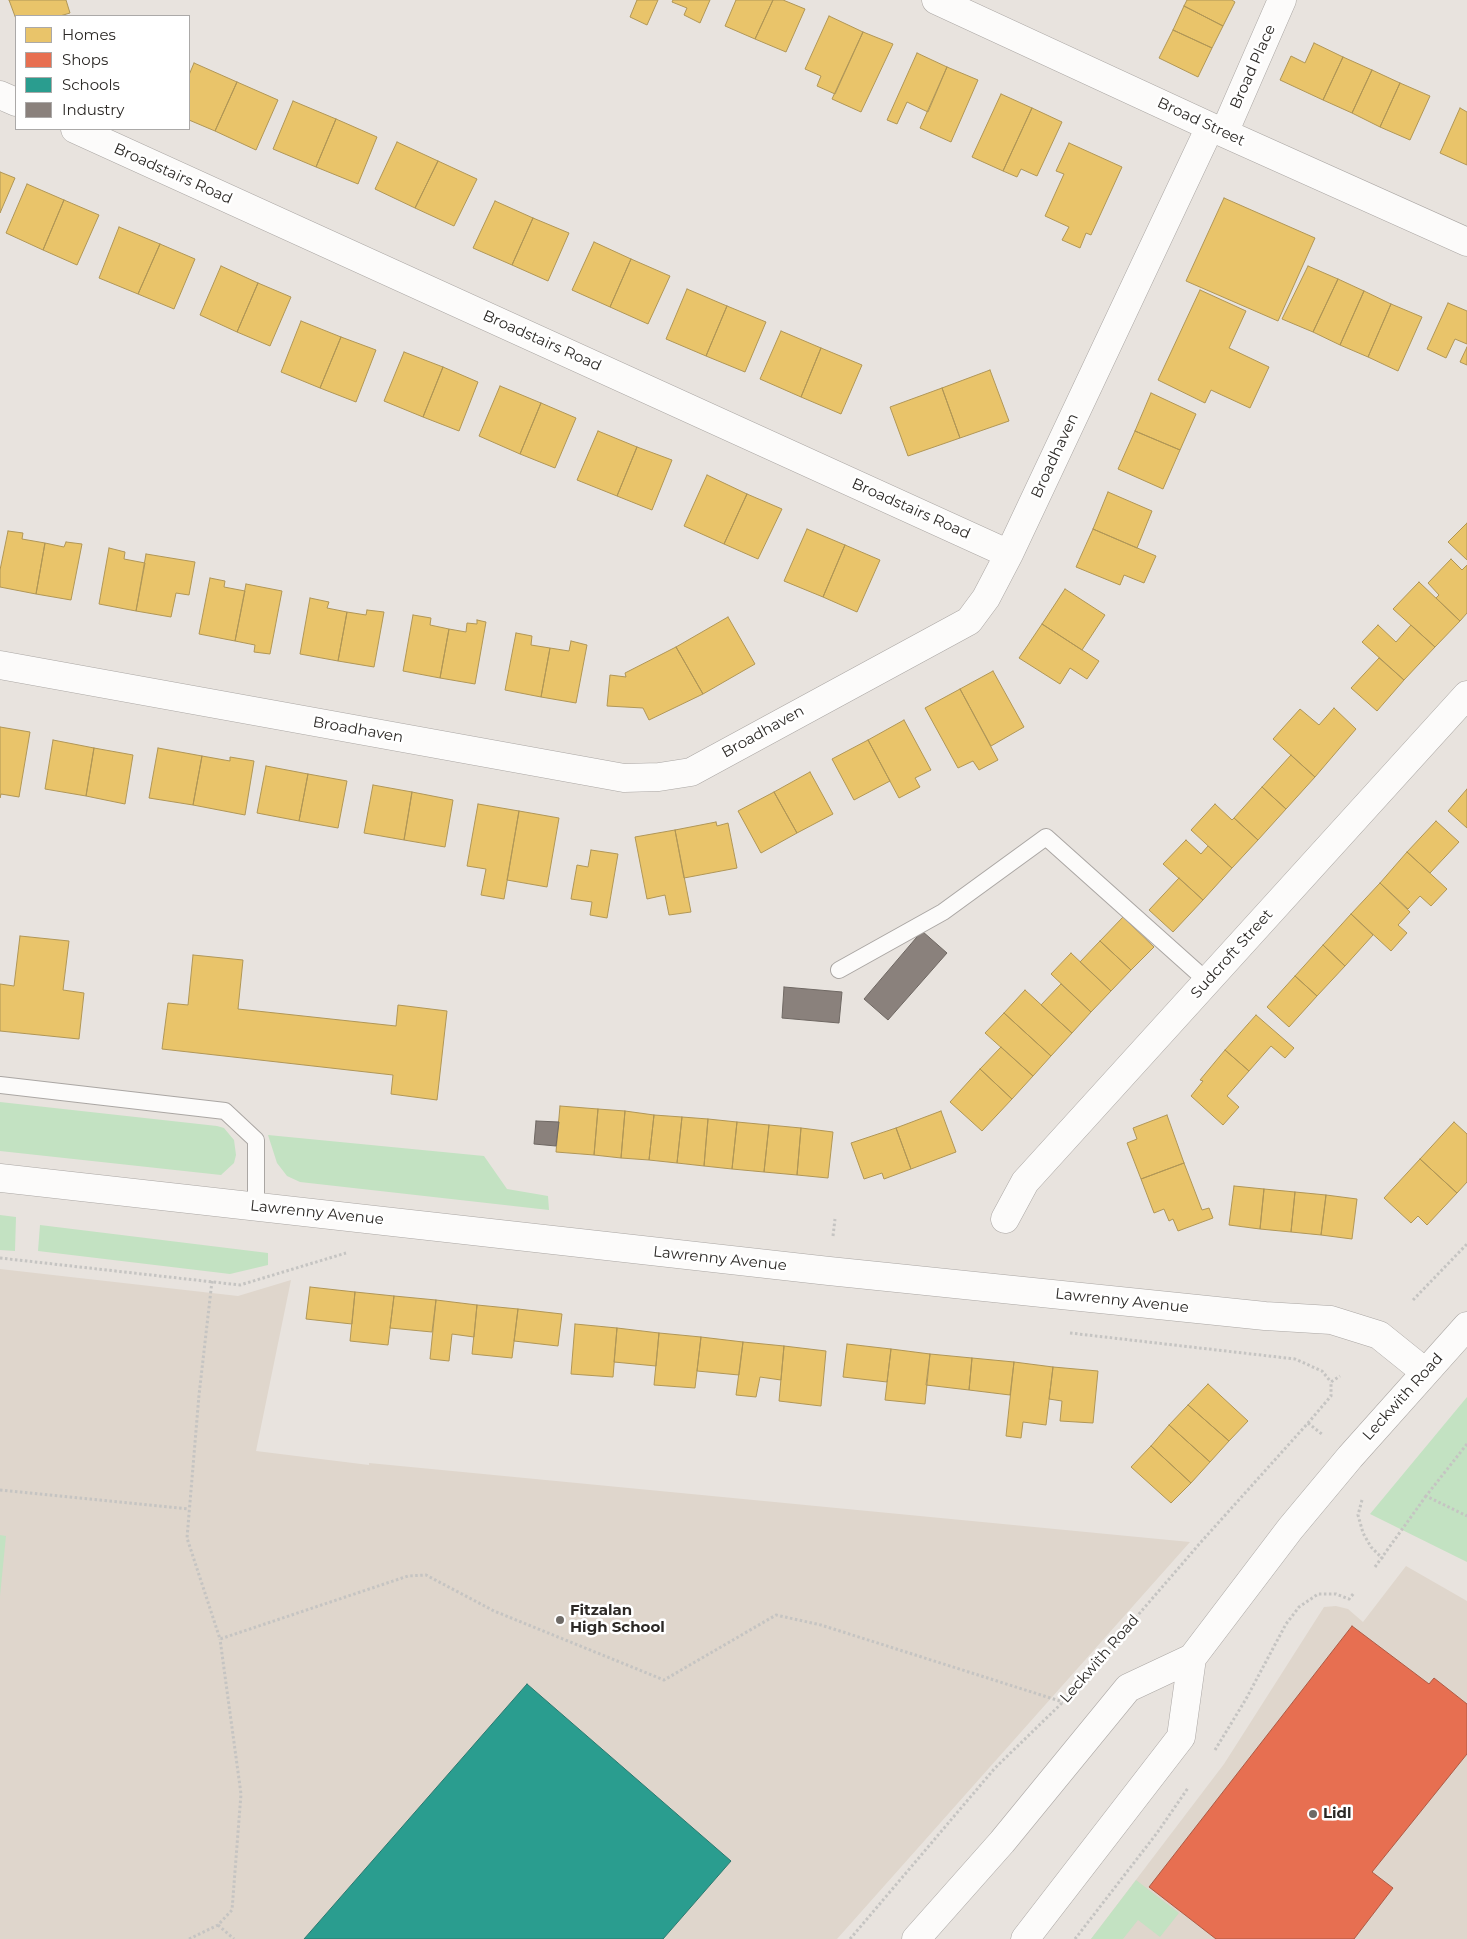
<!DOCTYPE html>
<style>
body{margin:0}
#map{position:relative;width:1467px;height:1939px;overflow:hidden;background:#e8e3de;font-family:Montserrat,sans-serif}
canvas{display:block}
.legend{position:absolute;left:15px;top:15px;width:175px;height:115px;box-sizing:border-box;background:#fff;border:1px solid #aba9a8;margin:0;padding:6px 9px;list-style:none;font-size:15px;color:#2c2926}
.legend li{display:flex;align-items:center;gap:10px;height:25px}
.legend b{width:25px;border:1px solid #aba9a8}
</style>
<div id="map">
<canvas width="1467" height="1939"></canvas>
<ul class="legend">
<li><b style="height:14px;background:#e9c46a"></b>Homes</li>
<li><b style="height:14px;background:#e76f51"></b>Shops</li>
<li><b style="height:14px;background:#2a9d8f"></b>Schools</li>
<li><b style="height:14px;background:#8a817c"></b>Industry</li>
</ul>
</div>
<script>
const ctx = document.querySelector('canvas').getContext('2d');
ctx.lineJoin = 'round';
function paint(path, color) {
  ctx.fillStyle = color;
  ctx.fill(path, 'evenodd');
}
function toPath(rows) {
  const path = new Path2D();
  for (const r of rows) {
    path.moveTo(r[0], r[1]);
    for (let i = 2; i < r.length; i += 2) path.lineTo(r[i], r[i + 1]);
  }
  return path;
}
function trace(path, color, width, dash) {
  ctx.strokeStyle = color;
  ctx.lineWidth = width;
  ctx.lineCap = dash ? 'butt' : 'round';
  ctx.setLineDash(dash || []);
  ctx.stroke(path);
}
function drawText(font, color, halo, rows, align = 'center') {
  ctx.font = font + ' Montserrat,sans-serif';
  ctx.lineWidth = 5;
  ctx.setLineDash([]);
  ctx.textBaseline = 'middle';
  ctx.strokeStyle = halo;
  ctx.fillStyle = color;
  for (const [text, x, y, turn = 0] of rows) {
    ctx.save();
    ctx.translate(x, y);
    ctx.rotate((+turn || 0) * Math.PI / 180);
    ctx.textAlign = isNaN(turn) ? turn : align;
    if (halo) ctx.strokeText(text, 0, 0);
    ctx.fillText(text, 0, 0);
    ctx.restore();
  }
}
paint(toPath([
 [0,1269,238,1296,291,1280,256,1451,369,1465,369,1463,1190,1542,837,1939,0,1939],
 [1406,1566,1467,1601,1467,1939,1091,1939,1224,1764,1324,1607,1336,1606,1348,1609,1363,1622]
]), '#dfd6cc');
paint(toPath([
 [0,1102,217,1126,224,1128,234,1140,236,1155,234,1163,221,1175,0,1151],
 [268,1135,484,1156,507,1189,548,1196,549,1210,300,1182,287,1176,277,1163],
 [0,1215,16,1217,15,1251,0,1250],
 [40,1225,268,1253,268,1265,230,1274,38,1251],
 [1467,1397,1467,1562,1370,1514],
 [0,1535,6,1536,0,1596],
 [1136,1880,1179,1913,1160,1937,1138,1920,1123,1939,1091,1939]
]), '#c3e2c2');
const homes = toPath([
 [9,0,66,0,70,13,60,16,16,16,16,19,9,0],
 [637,0,658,0,647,25,630,17,637,0],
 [673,0,710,0,700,23,684,15,687,8,672,2,673,0],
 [736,0,773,0,755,39,725,26,736,0],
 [773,0,783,0,805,9,786,52,755,39,773,0],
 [1187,0,1232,0,1235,2,1223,26,1184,6,1187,0],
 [1184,6,1223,26,1212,48,1173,30,1184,6],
 [829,16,863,32,835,94,817,86,821,76,805,69,829,16],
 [1173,30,1212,48,1198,77,1159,58,1173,30],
 [863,32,893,44,861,112,832,99,863,32],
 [1314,43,1343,57,1323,100,1280,80,1291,56,1305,63,1314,43],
 [917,53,947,67,928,112,907,102,897,124,887,120,917,53],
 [1343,57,1372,70,1352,113,1323,100,1343,57],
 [194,63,237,82,215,131,189,120,189,75,194,63],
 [947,67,978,80,951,142,920,128,947,67],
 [1372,70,1400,83,1380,127,1352,113,1372,70],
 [237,82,278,100,256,150,215,131,237,82],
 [1400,83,1430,96,1410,140,1380,127,1400,83],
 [1001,94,1032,108,1003,171,972,157,1001,94],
 [293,101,336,119,316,167,273,149,293,101],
 [1032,108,1062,122,1037,176,1021,169,1017,177,1003,171,1032,108],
 [1460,108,1467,112,1467,165,1440,153,1460,108],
 [336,119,377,137,358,184,316,167,336,119],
 [397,142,438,161,415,208,375,189,397,142],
 [1069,143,1122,167,1091,235,1086,233,1080,248,1062,240,1069,227,1045,216,1064,174,1056,171,1069,143],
 [438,161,477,179,454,226,415,208,438,161],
 [0,172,15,178,0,213,0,172],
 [27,184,64,200,43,250,6,233,27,184],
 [1224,198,1315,238,1278,321,1186,281,1224,198],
 [64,200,99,215,77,265,43,250,64,200],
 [495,201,533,218,512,265,473,248,495,201],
 [533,218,569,233,548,281,512,265,533,218],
 [119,227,160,244,138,294,99,278,119,227],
 [594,242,631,259,610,307,572,290,594,242],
 [160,244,195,259,174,309,138,294,160,244],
 [631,259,670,276,648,324,610,307,631,259],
 [221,266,258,283,237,332,200,315,221,266],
 [1308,266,1338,279,1313,332,1282,319,1308,266],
 [1338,279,1364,291,1340,345,1313,332,1338,279],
 [258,283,291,297,270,346,237,332,258,283],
 [687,289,727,306,706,356,666,339,687,289],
 [1200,290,1246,311,1229,348,1269,367,1250,408,1211,390,1205,403,1158,380,1200,290],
 [1364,291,1391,304,1368,357,1340,345,1364,291],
 [1448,303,1467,311,1467,344,1455,339,1446,358,1427,349,1448,303],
 [1391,304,1422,317,1398,371,1368,357,1391,304],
 [727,306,766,322,745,372,706,356,727,306],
 [301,321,341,337,320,388,281,372,301,321],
 [781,331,821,348,801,397,760,379,781,331],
 [341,337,376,350,356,402,320,388,341,337],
 [1467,347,1467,365,1460,362,1467,347],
 [821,348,862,365,841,414,801,397,821,348],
 [404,352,443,367,423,417,384,401,404,352],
 [443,367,478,382,459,431,423,417,443,367],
 [990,370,1009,421,960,438,942,388,990,370],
 [500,386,541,403,520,454,479,436,500,386],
 [942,388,960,438,908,456,890,407,942,388],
 [1151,393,1196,414,1180,450,1135,431,1151,393],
 [541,403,576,418,555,468,520,454,541,403],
 [598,431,637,447,617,496,577,480,598,431],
 [1135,431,1180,450,1163,489,1118,469,1135,431],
 [637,447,672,460,652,510,617,496,637,447],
 [707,475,747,494,724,544,684,526,707,475],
 [1108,492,1152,511,1137,548,1093,529,1108,492],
 [747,494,782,509,758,559,724,544,747,494],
 [1467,523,1467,560,1448,542,1467,523],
 [807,529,845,545,823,597,784,581,807,529],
 [1093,529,1156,556,1144,583,1124,575,1120,585,1076,567,1093,529],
 [8,531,23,533,22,539,45,543,36,594,0,587,0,570,8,531],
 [66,542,82,544,71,600,36,594,45,543,64,547,66,542],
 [845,545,880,560,857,612,823,597,845,545],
 [109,548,125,552,124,559,145,563,136,611,99,604,109,548],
 [146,554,195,562,189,595,176,593,171,617,136,611,146,554],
 [1451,559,1462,570,1467,565,1467,613,1460,621,1436,598,1439,595,1428,583,1451,559],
 [210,578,225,581,224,587,245,591,235,641,199,634,210,578],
 [1419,582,1460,621,1435,647,1393,609,1419,582],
 [246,584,282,591,270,654,254,652,255,645,235,641,246,584],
 [1065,589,1105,615,1082,650,1042,624,1065,589],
 [310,598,329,602,327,608,347,612,338,661,300,654,310,598],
 [367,610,384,612,374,667,338,661,347,612,366,615,367,610],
 [413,615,431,618,430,625,449,629,440,678,403,671,413,615],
 [728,617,755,664,703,694,676,647,728,617],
 [477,620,486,622,475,684,440,678,449,629,466,632,467,623,477,624,477,620],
 [1042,624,1099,661,1087,679,1070,668,1060,684,1019,658,1042,624],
 [1378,625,1396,642,1411,625,1435,647,1404,680,1362,642,1378,625],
 [516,633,532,636,531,645,550,648,541,697,505,690,516,633],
 [571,641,587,645,576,703,541,697,550,648,569,651,571,641],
 [676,647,703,694,649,720,643,708,607,706,610,675,626,677,625,673,676,647],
 [1379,658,1404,680,1377,711,1351,688,1379,658],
 [993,671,1024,727,991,746,960,689,993,671],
 [960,689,998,760,979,770,973,761,958,768,925,708,960,689],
 [1334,708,1356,729,1315,777,1273,739,1300,709,1319,725,1334,708],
 [904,720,931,770,915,778,920,787,899,798,868,740,904,720],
 [0,727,30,732,19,797,1,794,0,798,0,727],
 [53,740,94,748,86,796,45,789,53,740],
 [868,740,890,781,854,800,832,759,868,740],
 [94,748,133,755,125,804,86,796,94,748],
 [158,748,202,756,193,805,149,798,158,748],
 [1291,755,1315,777,1286,809,1262,787,1291,755],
 [202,756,230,761,230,757,254,761,245,815,193,805,202,756],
 [266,766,308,774,299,821,257,813,266,766],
 [810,772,833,814,797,833,774,792,810,772],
 [308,774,347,781,338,828,299,821,308,774],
 [373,785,412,792,404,840,364,833,373,785],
 [1262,787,1286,809,1258,840,1234,818,1262,787],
 [1467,789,1467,828,1448,811,1467,789],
 [412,792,453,800,445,847,404,840,412,792],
 [774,792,797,833,761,853,738,811,774,792],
 [478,804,519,811,504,899,481,895,486,869,467,866,478,804],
 [1215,804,1232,820,1234,818,1258,840,1232,868,1191,830,1215,804],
 [519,811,559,818,547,887,507,880,519,811],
 [1436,821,1459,842,1430,873,1407,852,1436,821],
 [716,822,717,826,728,823,737,868,684,878,675,830,716,822],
 [675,830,691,912,669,915,665,895,647,899,635,837,675,830],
 [1186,840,1201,854,1208,846,1232,868,1203,900,1163,864,1186,840],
 [591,850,618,854,607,918,590,915,592,902,571,899,577,865,588,867,591,850],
 [1407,852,1447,889,1431,906,1420,896,1408,909,1380,883,1407,852],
 [1179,878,1203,900,1173,932,1149,910,1179,878],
 [1380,883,1410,912,1398,925,1407,933,1391,951,1351,914,1380,883],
 [1351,914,1373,935,1345,966,1323,945,1351,914],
 [1123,917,1154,947,1131,970,1100,941,1123,917],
 [20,936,69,941,63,990,84,993,79,1039,0,1031,0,984,14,986,20,936],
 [1100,941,1131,970,1111,991,1080,962,1100,941],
 [1323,945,1345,966,1317,996,1295,976,1323,945],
 [1071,953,1111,991,1091,1012,1051,974,1071,953],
 [193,955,243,960,238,1009,396,1026,398,1005,447,1011,437,1100,391,1094,393,1075,162,1049,168,1003,188,1005,193,955],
 [1295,976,1317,996,1289,1027,1267,1007,1295,976],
 [1061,984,1091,1012,1072,1033,1041,1005,1061,984],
 [1025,990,1072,1033,1051,1056,1004,1013,1025,990],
 [1004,1013,1051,1056,1033,1076,985,1033,1004,1013],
 [1256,1015,1294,1048,1285,1058,1271,1046,1249,1071,1225,1050,1256,1015],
 [1001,1047,1033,1076,1012,1099,980,1069,1001,1047],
 [1225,1050,1249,1071,1227,1096,1239,1107,1223,1125,1191,1096,1203,1081,1200,1080,1225,1050],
 [980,1069,1012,1099,982,1131,950,1102,980,1069],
 [560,1106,598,1109,594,1155,556,1152,560,1106],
 [598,1109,625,1111,621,1158,594,1155,598,1109],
 [625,1111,654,1115,649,1160,621,1158,625,1111],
 [941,1111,956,1152,911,1169,896,1128,941,1111],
 [654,1115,682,1117,677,1163,649,1160,654,1115],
 [1167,1115,1184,1163,1141,1179,1127,1143,1137,1139,1133,1128,1167,1115],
 [682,1117,708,1119,704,1166,677,1163,682,1117],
 [708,1119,737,1122,732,1169,704,1166,708,1119],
 [737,1122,769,1125,764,1172,732,1169,737,1122],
 [1454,1122,1467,1134,1467,1182,1457,1193,1420,1159,1454,1122],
 [769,1125,801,1128,797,1175,764,1172,769,1125],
 [801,1128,833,1132,828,1178,797,1175,801,1128],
 [896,1128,911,1169,884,1179,882,1173,864,1179,851,1143,896,1128],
 [1420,1159,1457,1193,1427,1225,1418,1216,1411,1223,1384,1198,1420,1159],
 [1184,1163,1202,1210,1209,1208,1213,1218,1178,1231,1173,1219,1169,1221,1164,1209,1154,1213,1141,1179,1184,1163],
 [1234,1186,1264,1189,1260,1229,1229,1225,1234,1186],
 [1264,1189,1295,1192,1291,1232,1260,1229,1264,1189],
 [1295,1192,1326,1195,1321,1235,1291,1232,1295,1192],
 [1326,1195,1357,1199,1352,1239,1321,1235,1326,1195],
 [310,1287,355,1292,352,1324,306,1319,310,1287],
 [355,1292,394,1296,388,1345,350,1341,355,1292],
 [394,1296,436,1300,432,1332,390,1328,394,1296],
 [436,1300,477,1305,474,1337,452,1334,449,1361,430,1359,436,1300],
 [477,1305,518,1309,512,1358,472,1354,477,1305],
 [518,1309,562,1314,558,1346,514,1341,518,1309],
 [575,1324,617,1328,613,1377,571,1374,575,1324],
 [617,1328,659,1333,656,1366,614,1362,617,1328],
 [659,1333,701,1337,695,1388,654,1385,659,1333],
 [701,1337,743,1342,739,1375,697,1371,701,1337],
 [743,1342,784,1346,781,1380,760,1377,756,1397,736,1395,743,1342],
 [847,1344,891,1349,887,1382,843,1377,847,1344],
 [784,1346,826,1351,821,1406,779,1401,784,1346],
 [891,1349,930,1354,925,1404,885,1400,891,1349],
 [930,1354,972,1358,969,1390,926,1385,930,1354],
 [972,1358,1014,1362,1010,1395,969,1390,972,1358],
 [1014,1362,1053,1367,1046,1425,1023,1422,1021,1438,1006,1436,1014,1362],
 [1053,1367,1098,1371,1093,1423,1060,1421,1062,1401,1049,1399,1053,1367],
 [1208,1384,1248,1421,1229,1441,1188,1405,1208,1384],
 [1188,1405,1229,1441,1210,1462,1169,1425,1188,1405],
 [1169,1425,1210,1462,1191,1483,1151,1446,1169,1425],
 [1151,1446,1191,1483,1171,1503,1131,1467,1151,1446]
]);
paint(homes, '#e9c46a');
trace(homes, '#b09656', 1);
const shops = toPath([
 [1352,1626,1429,1684,1434,1678,1467,1704,1467,1754,1372,1872,1393,1888,1354,1939,1216,1939,1149,1887,1352,1626]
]);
paint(shops, '#e76f51');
trace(shops, '#af5a44', 1);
const schools = toPath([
 [527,1684,731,1861,663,1939,304,1939,527,1684]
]);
paint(schools, '#2a9d8f');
trace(schools, '#2b7a70', 1);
const industry = toPath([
 [922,931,947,953,888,1020,864,999,922,931],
 [784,987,842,992,839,1023,782,1018,784,987],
 [536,1121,559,1122,556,1146,534,1144,536,1121]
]);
paint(industry, '#8a817c');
trace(industry, '#6e6762', 1);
const lane = toPath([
 [839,970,943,912,1046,837,1207,981],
 [0,1085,225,1111,256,1140,256,1206]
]);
const street = toPath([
 [936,0,1224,133,1467,242],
 [0,95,16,102],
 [75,129,1009,554],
 [1224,133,1282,0],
 [0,665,624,778,659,777,691,772,969,621,986,598,1009,554,1210,127],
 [0,1178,829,1271,1265,1316,1331,1320,1379,1335,1425,1372],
 [1005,1219,1025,1182,1467,695]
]);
const secondary = toPath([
 [916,1939,1002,1842,1128,1688,1192,1658,1290,1529,1350,1457,1467,1326],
 [1025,1939,1181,1737,1192,1658]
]);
trace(lane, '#aaa6a3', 18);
trace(street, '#aaa6a3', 29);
trace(secondary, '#aaa6a3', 29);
trace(toPath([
 [833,1236,835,1219],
 [0,1258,240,1285,346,1253],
 [212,1281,199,1395,187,1538,220,1639,408,1576,426,1575,494,1611,664,1680,776,1615,821,1625,1063,1702],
 [1413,1300,1467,1244],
 [1070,1333,1295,1359,1322,1371,1331,1382],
 [1308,1423,1323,1435],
 [1467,1444,1426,1496,1467,1516],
 [0,1490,189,1509],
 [1362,1500,1358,1515,1363,1533,1371,1547,1383,1559],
 [1375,1567,1426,1496],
 [1215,1750,1246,1699,1286,1624,1299,1607,1318,1594,1336,1594,1349,1599,1354,1593],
 [218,1925,234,1939],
 [189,1939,218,1925,232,1910,241,1794,220,1639],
 [850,1939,995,1768,1063,1702,1201,1542,1308,1423,1331,1396,1331,1382,1340,1376],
 [1075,1939,1157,1833,1188,1788]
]), '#c5c4c2', 3, [2.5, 2.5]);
trace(lane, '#fcfbfa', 16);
trace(street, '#fcfbfa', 28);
trace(secondary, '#fcfbfa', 28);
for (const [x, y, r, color] of [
 [560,1620,5,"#6e6a66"],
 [1313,1814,5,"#6e6a66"]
]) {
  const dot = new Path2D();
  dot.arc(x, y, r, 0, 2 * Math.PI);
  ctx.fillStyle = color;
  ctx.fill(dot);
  trace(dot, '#fff', 2);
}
drawText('15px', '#2c2926', '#fff', [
 ["Broad Place",1253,67,-66],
 ["Broad Street",1201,122,25],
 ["Broadstairs Road",173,174,24],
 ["Broadstairs Road",542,341,24],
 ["Broadhaven",1055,456,-65],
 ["Broadstairs Road",911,509,24],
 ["Broadhaven",358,730,10],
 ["Broadhaven",763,732,-29],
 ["Sudcroft Street",1232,954,-48],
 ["Lawrenny Avenue",317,1213,6],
 ["Lawrenny Avenue",720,1259,6],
 ["Lawrenny Avenue",1122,1301,6],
 ["Leckwith Road",1403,1397,-48],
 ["Leckwith Road",1100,1659,-49]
]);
drawText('bold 15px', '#2c2926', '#fff', [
 ["Fitzalan",570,1611],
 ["High School",570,1628],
 ["Lidl",1323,1814]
], 'left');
</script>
